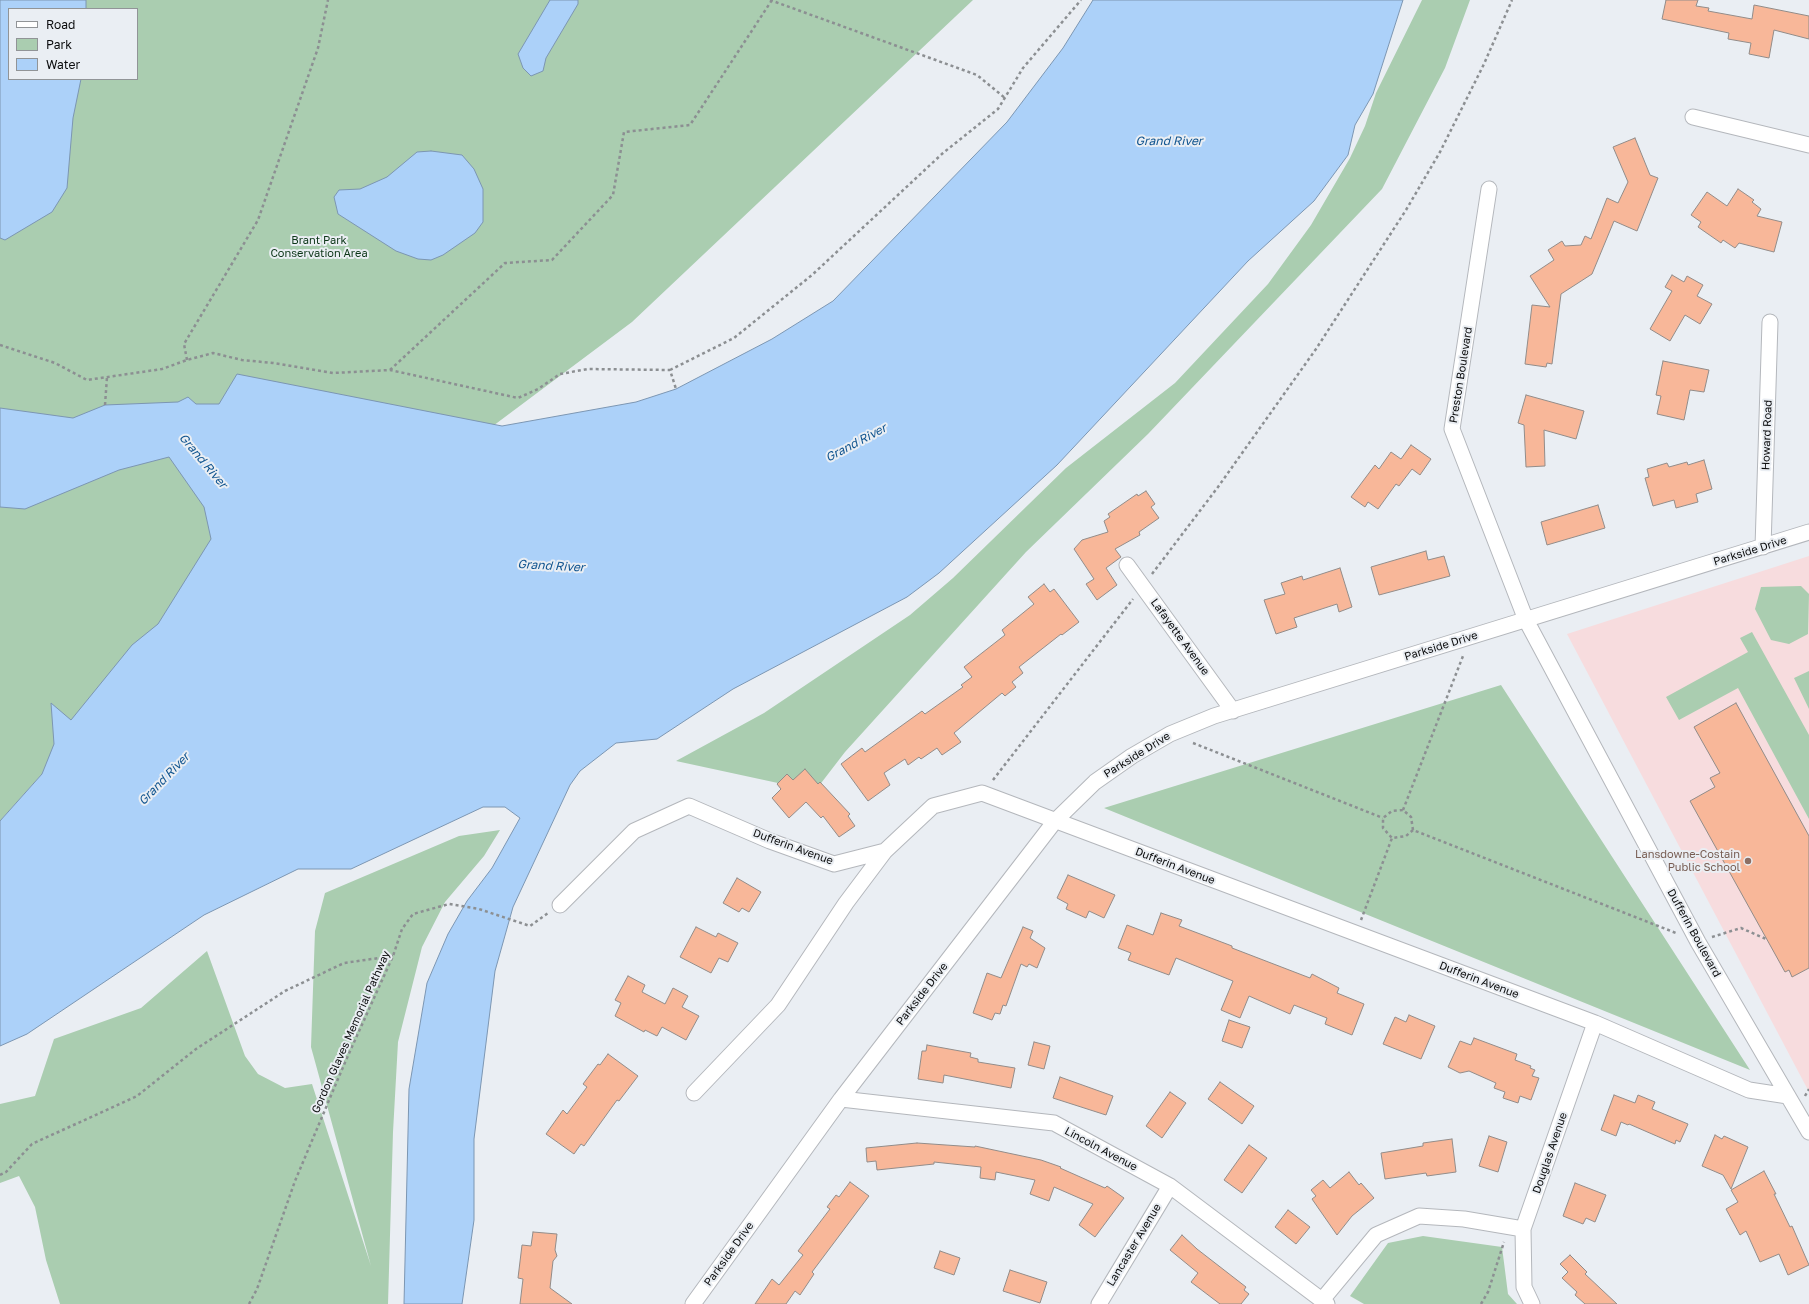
<!DOCTYPE html>
<style>
body{margin:0}
#map{position:relative;width:1809px;height:1304px;overflow:hidden;background:#eaeef3;font-family:"Golos Text",sans-serif}
canvas{display:block}
.legend{position:absolute;left:8px;top:8px;width:130px;height:72px;box-sizing:border-box;background:#eaeef3;border:1px solid #919497;margin:0;padding:5px 7px;list-style:none;font-size:12px;color:#0b0c0d}
.legend li{display:flex;align-items:center;gap:8px;height:20px}
.legend b{width:20px;border:1px solid #919497}
</style>
<div id="map">
<canvas width="1809" height="1304"></canvas>
<ul class="legend">
<li><b style="height:5px;background:#fff"></b>Road</li>
<li><b style="height:11px;background:#aacdb0"></b>Park</li>
<li><b style="height:11px;background:#acd1f9"></b>Water</li>
</ul>
</div>
<script>
const ctx = document.querySelector('canvas').getContext('2d');
ctx.lineJoin = 'round';
function paint(path, color) {
  ctx.fillStyle = color;
  ctx.fill(path, 'evenodd');
}
function toPath(rows) {
  const path = new Path2D();
  for (const r of rows) {
    path.moveTo(r[0], r[1]);
    for (let i = 2; i < r.length; i += 2) path.lineTo(r[i], r[i + 1]);
  }
  return path;
}
function trace(path, color, width, dash) {
  ctx.strokeStyle = color;
  ctx.lineWidth = width;
  ctx.lineCap = dash ? 'butt' : 'round';
  ctx.setLineDash(dash || []);
  ctx.stroke(path);
}
function drawText(font, color, halo, rows, align = 'center') {
  ctx.font = font + ' "Golos Text",sans-serif';
  ctx.lineWidth = 4;
  ctx.setLineDash([]);
  ctx.textBaseline = 'middle';
  ctx.strokeStyle = halo;
  ctx.fillStyle = color;
  for (const [text, x, y, turn = 0] of rows) {
    ctx.save();
    ctx.translate(x, y);
    ctx.rotate((+turn || 0) * Math.PI / 180);
    ctx.textAlign = isNaN(turn) ? turn : align;
    if (halo) ctx.strokeText(text, 0, 0);
    ctx.fillText(text, 0, 0);
    ctx.restore();
  }
}
paint(toPath([
 [1809,556,1809,1089,1808,1090,1567,634]
]), '#f7dcde');
paint(toPath([
 [0,0,973,0,632,322,49,758,42,774,0,821],
 [9,9,137,9,137,79,9,79],
 [1422,0,1470,0,1445,68,1382,189,1148,434,1026,552,845,752,815,791,676,761,764,713,910,615,953,578,1066,468,1175,383,1268,284,1311,225,1350,158,1365,126,1376,93],
 [1801,586,1809,594,1808,634,1789,644,1771,640,1755,609,1761,587],
 [1752,632,1809,735,1809,819,1738,688,1679,720,1666,697,1748,652,1740,638],
 [1809,671,1809,709,1794,678],
 [1501,685,1750,1070,1104,808],
 [500,830,484,856,445,902,422,947,398,1042,393,1132,388,1304,60,1304,46,1260,35,1207,19,1176,0,1183,0,1104,35,1096,54,1039,141,1008,207,951,245,1056,258,1074,285,1088,312,1084,371,1266,311,1047,315,931,325,893,459,836],
 [1423,1236,1502,1247,1508,1294,1517,1304,1364,1304,1350,1296,1388,1243]
]), '#aacdb0');
const water = toPath([
 [0,0,86,0,86,9,9,9,9,79,81,79,73,118,67,188,52,212,5,240,0,238,0,0],
 [550,0,578,0,578,4,546,58,543,71,531,76,523,68,518,54,550,0],
 [1093,0,1403,0,1373,94,1355,125,1348,155,1314,201,1248,261,1057,465,939,573,907,597,733,689,657,739,616,743,580,771,570,785,513,907,495,971,474,1139,474,1220,462,1304,404,1304,409,1089,427,983,448,934,467,901,492,868,520,818,505,807,483,807,351,869,298,869,204,915,27,1034,0,1046,0,821,42,774,54,744,51,703,71,720,132,645,158,624,211,539,204,507,169,457,119,470,25,509,0,507,0,408,73,418,105,405,178,402,188,397,196,404,219,404,237,374,502,426,636,402,676,389,772,339,833,301,1007,122,1063,48,1093,0],
 [431,151,462,155,474,169,483,189,483,222,475,233,443,255,431,260,418,259,396,251,338,214,334,197,339,190,360,189,387,177,417,152,431,151]
]);
paint(water, '#acd1f9');
trace(water, '#7c96b2', 1);
const building = toPath([
 [1666,0,1698,0,1696,6,1709,8,1708,11,1752,19,1754,5,1809,16,1809,39,1774,30,1769,58,1749,54,1751,43,1728,39,1729,33,1662,19,1666,0],
 [1635,138,1650,175,1658,178,1637,231,1614,221,1592,274,1561,294,1552,364,1547,363,1546,367,1525,364,1532,305,1550,307,1530,276,1554,260,1548,250,1562,241,1565,246,1581,245,1585,236,1591,239,1607,198,1618,203,1628,182,1613,147,1635,138],
 [1738,189,1754,200,1752,202,1761,209,1757,216,1782,222,1774,252,1739,243,1735,248,1723,240,1721,243,1698,227,1701,222,1691,215,1707,192,1727,206,1738,189],
 [1672,275,1684,282,1687,276,1703,285,1697,296,1712,304,1700,324,1685,315,1670,341,1650,329,1672,291,1665,287,1672,275],
 [1663,361,1709,370,1704,392,1690,390,1684,420,1657,414,1661,396,1656,395,1663,361],
 [1526,395,1584,411,1576,439,1544,430,1545,466,1526,467,1524,425,1518,423,1526,395],
 [1411,445,1431,459,1420,475,1412,469,1399,486,1396,484,1378,509,1368,502,1365,507,1351,497,1375,465,1379,469,1391,452,1401,459,1411,445],
 [1704,460,1712,489,1696,494,1698,502,1676,508,1674,500,1653,506,1645,478,1649,477,1647,469,1667,463,1669,467,1687,462,1688,465,1704,460],
 [1146,491,1155,504,1151,507,1159,518,1139,532,1140,535,1115,549,1121,557,1106,568,1117,585,1097,600,1086,584,1094,579,1074,549,1082,540,1108,532,1104,521,1110,517,1108,514,1137,494,1138,496,1146,491],
 [1598,505,1605,528,1547,545,1541,522,1598,505],
 [1426,551,1428,560,1444,556,1450,576,1379,595,1371,567,1426,551],
 [1340,568,1352,607,1339,612,1337,604,1294,618,1297,627,1276,634,1264,600,1285,594,1281,583,1302,576,1303,580,1340,568],
 [1044,584,1050,592,1054,589,1079,622,1062,635,1061,634,1019,667,1023,673,1012,682,1016,687,1005,696,1002,693,954,733,961,742,942,755,937,748,921,759,919,757,908,765,905,759,884,773,890,785,868,801,841,764,862,748,865,752,922,711,925,714,963,687,961,685,972,677,964,667,1005,635,1002,630,1034,604,1028,597,1044,584],
 [1736,703,1809,836,1809,968,1792,977,1789,970,1785,972,1690,801,1715,787,1710,778,1720,773,1694,727,1736,703],
 [805,769,818,784,820,782,850,814,848,816,855,826,839,837,823,816,821,818,806,802,789,818,772,798,781,789,777,784,787,774,793,780,805,769],
 [1068,875,1115,895,1104,918,1089,911,1086,918,1066,909,1068,904,1057,898,1068,875],
 [737,878,761,892,749,912,742,908,739,912,723,903,737,878],
 [1161,913,1182,920,1179,926,1232,946,1232,948,1310,978,1312,974,1339,988,1337,993,1364,1004,1352,1035,1325,1024,1327,1018,1294,1005,1290,1014,1249,996,1240,1018,1221,1010,1233,981,1176,958,1169,975,1128,960,1131,953,1118,948,1127,925,1153,935,1161,913],
 [696,927,716,937,718,933,738,943,728,962,719,958,711,973,680,957,696,927],
 [1023,927,1033,931,1030,938,1045,948,1037,968,1029,964,1027,967,1021,964,1006,1006,1003,1005,1000,1014,995,1013,992,1020,973,1013,987,973,1001,978,1023,927],
 [628,976,645,985,642,992,665,1004,673,988,688,996,682,1007,699,1016,686,1040,662,1027,657,1036,645,1030,644,1032,615,1016,621,1003,615,1000,628,976],
 [1409,1015,1435,1026,1421,1059,1383,1044,1395,1017,1406,1022,1409,1015],
 [1229,1020,1250,1027,1242,1048,1222,1041,1229,1020],
 [1474,1038,1517,1054,1515,1060,1531,1066,1530,1068,1535,1070,1532,1076,1539,1078,1531,1100,1520,1096,1518,1103,1503,1098,1505,1092,1494,1088,1496,1083,1469,1071,1460,1073,1448,1067,1460,1041,1471,1045,1474,1038],
 [1034,1042,1050,1046,1044,1069,1028,1065,1034,1042],
 [927,1045,971,1053,970,1057,978,1059,978,1062,1015,1068,1011,1088,944,1075,943,1083,918,1079,922,1051,926,1051,927,1045],
 [608,1054,638,1076,619,1101,617,1100,584,1146,581,1144,574,1154,546,1134,563,1110,567,1114,587,1087,583,1084,598,1064,600,1065,608,1054],
 [1060,1077,1113,1096,1106,1115,1053,1098,1060,1077],
 [1220,1082,1254,1106,1242,1124,1208,1099,1220,1082],
 [1170,1092,1186,1103,1162,1138,1146,1126,1170,1092],
 [1614,1095,1635,1103,1638,1095,1655,1102,1652,1109,1688,1124,1680,1142,1676,1140,1675,1144,1629,1124,1628,1125,1621,1122,1616,1136,1601,1130,1614,1095],
 [1715,1135,1722,1139,1724,1136,1748,1147,1731,1189,1723,1175,1702,1166,1715,1135],
 [1489,1136,1507,1142,1498,1172,1479,1166,1489,1136],
 [1452,1139,1456,1172,1427,1176,1426,1173,1385,1179,1381,1153,1423,1146,1423,1143,1452,1139],
 [917,1143,975,1147,975,1146,1041,1160,1061,1167,1060,1168,1105,1188,1107,1186,1124,1198,1095,1237,1079,1225,1093,1204,1054,1187,1049,1201,1030,1194,1035,1180,996,1172,995,1180,980,1178,981,1167,934,1162,934,1164,877,1170,876,1161,867,1162,866,1148,917,1143],
 [1249,1145,1267,1158,1242,1193,1224,1180,1249,1145],
 [1764,1171,1776,1194,1774,1194,1790,1227,1792,1226,1809,1265,1788,1275,1779,1254,1760,1262,1746,1231,1740,1235,1726,1209,1738,1202,1731,1190,1764,1171],
 [1349,1172,1359,1185,1361,1183,1374,1198,1352,1216,1337,1235,1312,1199,1316,1196,1311,1190,1323,1180,1330,1188,1349,1172],
 [850,1182,869,1196,812,1272,814,1274,800,1295,795,1291,786,1304,755,1304,772,1279,779,1285,803,1255,798,1251,830,1209,827,1207,836,1195,839,1197,850,1182],
 [1575,1183,1606,1195,1595,1222,1586,1218,1583,1224,1563,1216,1575,1183],
 [1288,1210,1310,1227,1296,1244,1275,1227,1288,1210],
 [533,1232,557,1234,555,1250,557,1256,553,1261,550,1288,572,1304,520,1304,523,1279,518,1278,522,1245,531,1246,533,1232],
 [1182,1235,1197,1249,1246,1287,1244,1290,1249,1294,1241,1304,1220,1304,1191,1282,1198,1273,1170,1250,1182,1235],
 [940,1251,960,1258,954,1275,934,1268,940,1251],
 [1570,1255,1587,1272,1585,1274,1617,1304,1585,1304,1575,1295,1577,1292,1562,1278,1568,1272,1560,1264,1570,1255],
 [1010,1270,1047,1282,1040,1303,1003,1291,1010,1270]
]);
paint(building, '#f8b799');
trace(building, '#928c89', 1);
const street = toPath([
 [1693,117,1809,145],
 [1489,189,1452,429,1526,620,1698,942,1809,1132],
 [1763,547,1770,322],
 [1127,565,1233,711],
 [560,905,634,831,689,806,770,841,834,864,885,851,933,806,982,793,1595,1023,1749,1090,1788,1096],
 [694,1093,778,1005,846,903,885,851],
 [841,1099,1054,1123,1170,1186,1327,1304],
 [1322,1300,1376,1235,1419,1216,1464,1219,1523,1229],
 [693,1304,841,1099,1055,821,1095,782,1132,756,1170,734,1214,716,1809,532],
 [1099,1304,1170,1186],
 [1532,1304,1524,1287,1523,1229,1595,1023]
]);
trace(street, '#b4b7bc', 17);
trace(toPath([
 [770,0,977,75,1005,98],
 [0,345,55,363,87,380,162,369,187,360,213,353,242,360,273,363,333,373,390,370,518,398,538,389,560,374,588,369,670,370,676,389],
 [187,360,184,344,258,220,318,48,328,0],
 [390,370,505,263,552,260,613,195,624,132,690,125,772,0],
 [670,370,734,338,812,275,943,153,998,109,1023,68,1081,0],
 [105,405,107,377],
 [1152,574,1218,487,1316,349,1406,210,1440,152,1484,64,1512,0],
 [1193,743,1383,818],
 [993,780,1133,599],
 [1403,810,1463,656],
 [1413,830,1406,836,1392,838,1383,828,1383,818,1392,811,1403,810,1411,817,1413,830,1676,933],
 [1361,920,1392,838],
 [1712,937,1741,928,1766,939],
 [1805,1096,1809,1089],
 [0,1175,6,1172,32,1144,137,1096,196,1049,285,991,344,963,393,956],
 [249,1304,257,1289,295,1181,346,1060,393,956,402,929,413,914,449,904,479,909,530,926,548,913],
 [1481,1304,1488,1292,1504,1242]
]), '#8c8f92', 2.5, [3, 3]);
trace(street, '#fff', 15);
for (const [x, y, r, color] of [
 [1748,861,4,"#8d6e63"]
]) {
  const dot = new Path2D();
  dot.arc(x, y, r, 0, 2 * Math.PI);
  ctx.fillStyle = color;
  ctx.fill(dot);
  trace(dot, '#eaeef3', 1.5);
}
drawText('11px', '#0d3719', '#eaeef3', [
 ["Brant Park",319,241],
 ["Conservation Area",319,254]
]);
drawText('11px', '#0b0c0d', '#eaeef3', [
 ["Preston Boulevard",1461,375,-81],
 ["Howard Road",1767,435,-88],
 ["Parkside Drive",1750,551,-17],
 ["Lafayette Avenue",1180,637,54],
 ["Parkside Drive",1441,646,-17],
 ["Parkside Drive",1137,755,-32],
 ["Dufferin Avenue",793,847,20],
 ["Dufferin Avenue",1175,866,21],
 ["Dufferin Boulevard",1694,933,61],
 ["Dufferin Avenue",1479,980,21],
 ["Parkside Drive",922,994,-52],
 ["Gordon Glaves Memorial Pathway",351,1032,-66],
 ["Lincoln Avenue",1101,1149,28],
 ["Douglas Avenue",1550,1153,-71],
 ["Lancaster Avenue",1134,1245,-59],
 ["Parkside Drive",729,1254,-54]
]);
drawText('11px', '#785e54', '#eaeef3', [
 ["Lansdowne-Costain",1740,855],
 ["Public School",1740,868]
], 'right');
drawText('italic 12px', '#10548f', '#eaeef3', [
 ["Grand River",1169,141],
 ["Grand River",856,443,-28],
 ["Grand River",203,461,50],
 ["Grand River",551,566,3],
 ["Grand River",164,779,-46]
]);
</script>
